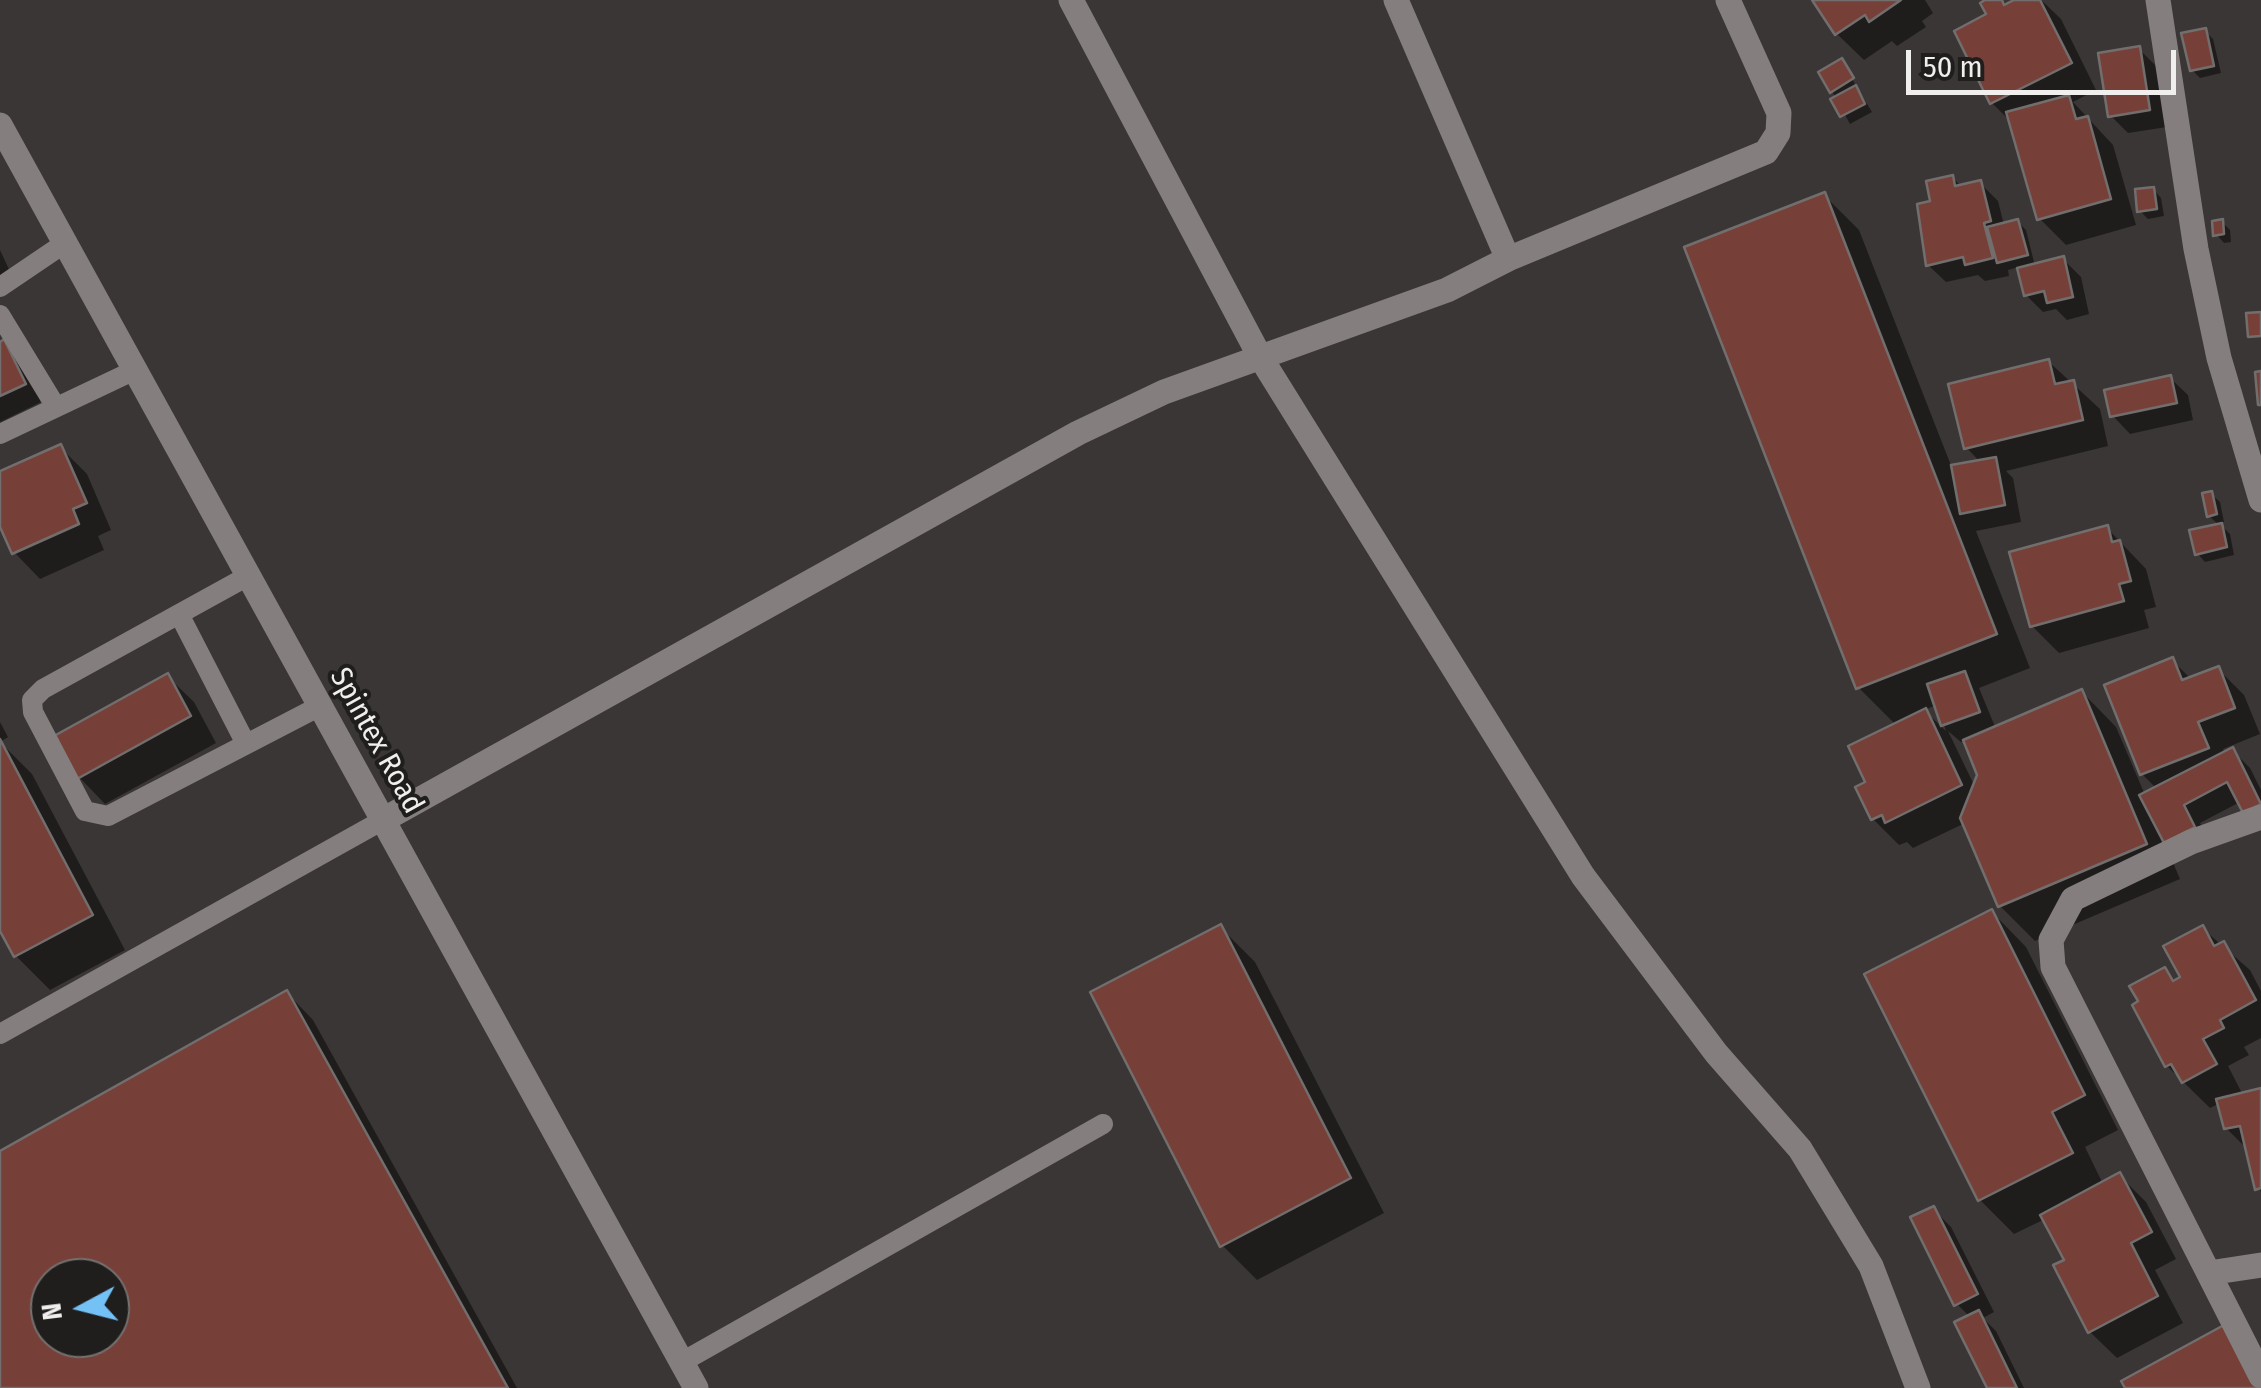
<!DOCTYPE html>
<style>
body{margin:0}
#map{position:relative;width:2261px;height:1388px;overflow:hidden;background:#3a3635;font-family:"Fira Sans Condensed",sans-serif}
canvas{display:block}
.north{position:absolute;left:30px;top:1258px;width:100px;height:100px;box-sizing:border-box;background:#201e1d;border:2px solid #747171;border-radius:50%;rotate:263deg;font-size:28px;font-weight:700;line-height:40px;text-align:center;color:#f1eeee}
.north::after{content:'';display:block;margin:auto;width:35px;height:45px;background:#73c1f5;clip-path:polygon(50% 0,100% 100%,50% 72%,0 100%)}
.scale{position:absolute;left:1906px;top:50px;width:270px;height:45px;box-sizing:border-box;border:5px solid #f1eeee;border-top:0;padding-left:12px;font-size:30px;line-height:35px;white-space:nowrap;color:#f1eeee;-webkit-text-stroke:8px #201e1d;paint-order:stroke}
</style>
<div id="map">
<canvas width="2261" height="1388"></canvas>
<div class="north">N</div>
<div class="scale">50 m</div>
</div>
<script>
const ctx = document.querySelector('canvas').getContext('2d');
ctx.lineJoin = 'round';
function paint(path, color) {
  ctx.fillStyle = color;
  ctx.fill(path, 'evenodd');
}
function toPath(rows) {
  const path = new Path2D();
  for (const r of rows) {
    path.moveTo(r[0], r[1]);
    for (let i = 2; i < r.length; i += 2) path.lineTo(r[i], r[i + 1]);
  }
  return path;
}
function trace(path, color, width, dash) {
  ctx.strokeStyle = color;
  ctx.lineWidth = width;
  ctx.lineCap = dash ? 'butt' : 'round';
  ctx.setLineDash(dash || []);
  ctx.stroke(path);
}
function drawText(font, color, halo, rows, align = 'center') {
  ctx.font = font + ' "Fira Sans Condensed",sans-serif';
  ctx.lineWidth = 8;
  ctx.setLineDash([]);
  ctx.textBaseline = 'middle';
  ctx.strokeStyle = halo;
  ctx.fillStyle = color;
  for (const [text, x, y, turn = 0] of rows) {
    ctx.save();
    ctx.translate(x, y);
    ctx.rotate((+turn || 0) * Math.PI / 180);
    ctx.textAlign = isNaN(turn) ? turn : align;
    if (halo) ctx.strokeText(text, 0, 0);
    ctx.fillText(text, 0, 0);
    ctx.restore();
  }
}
paint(toPath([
 [1815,0,1925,0,1933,13,1922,21,1926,27,1897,46,1892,41,1864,60,1837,34],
 [1991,0,2002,0,2008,6,2020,0,2041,0,2061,19,2096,90,2073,102,2113,145,2136,225,2066,245,2039,218,2012,123,1992,103],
 [2205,31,2213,39,2221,73,2200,78,2192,70],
 [2139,49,2157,67,2167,127,2128,133,2111,116],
 [1841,61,1872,112,1850,124,1832,91],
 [1952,177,1962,187,1980,183,1998,201,2004,225,2018,222,2026,230,2035,266,2063,259,2081,277,2089,314,2067,320,2056,309,2043,312,2026,295,2019,267,2008,270,2009,276,1985,281,1978,275,1946,282,1928,265,1933,203],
 [2153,189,2161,198,2164,216,2148,219,2140,211],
 [1824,195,1859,230,1952,468,1981,463,1966,447,2048,361,2100,409,2108,446,2006,471,2013,478,2021,522,1976,531,2030,668,1979,688,1996,729,2082,692,2116,727,2145,795,2157,789,2142,774,2172,660,2191,679,2218,669,2244,695,2260,734,2223,749,2225,754,2232,750,2250,768,2261,790,2261,828,2240,802,2200,823,2211,845,2163,839,2180,879,2035,941,2000,906,1965,823,1913,848,1907,842,1899,845,1873,819,1869,784,1896,725,1858,687],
 [1937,705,1946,731,1924,710],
 [1948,731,1961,742,1966,740,1980,775,1975,787],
 [2222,222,2230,230,2231,242,2224,243,2216,234],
 [0,250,14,280,0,287],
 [4,342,21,360,41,402,0,422,0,344],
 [2170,378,2188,395,2193,420,2130,434,2113,416],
 [60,447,87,474,111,530,98,536,104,550,40,579,14,552,0,520,0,474],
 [2211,494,2220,502,2224,522,2219,523,2230,534,2234,555,2205,562,2197,553,2220,526,2209,516],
 [2107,528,2146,569,2156,607,2144,610,2149,628,2059,653,2032,626],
 [167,676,194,702,216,743,105,804,79,777],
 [0,722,8,737,0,742,32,774,125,950,50,990,16,956,0,925],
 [1992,912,2026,947,2118,1130,2085,1147,2103,1184,2119,1175,2146,1202,2176,1259,2155,1270,2183,1323,2117,1358,2090,1332,2056,1266,2067,1261,2045,1219,2014,1234,1980,1200],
 [1220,927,1255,962,1384,1213,1257,1280,1222,1245],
 [2202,928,2250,970,2261,991,2261,1038,2244,1047,2249,1055,2228,1066,2243,1095,2261,1091,2261,1192,2249,1151,2226,1128,2220,1103,2210,1108,2167,1066,2165,970,2176,982,2184,978],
 [287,993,313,1020,517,1388,0,1388,0,1154],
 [50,1278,110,1278,110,1338,50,1338],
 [1933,1209,1951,1227,1994,1312,1983,1318,1996,1331,2024,1388,1989,1388,1970,1317,1957,1304]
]), '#0007');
const building = toPath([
 [1812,0,1901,0,1869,22,1865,15,1835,35,1812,0],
 [1985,0,2002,0,2004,5,2014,0,2040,0,2072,63,1990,104,1954,31,1986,14,1980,3,1985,0],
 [2206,28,2214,66,2190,71,2181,33,2206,28],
 [2140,46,2150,110,2108,117,2098,53,2140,46],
 [1842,58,1854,78,1830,93,1818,72,1842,58],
 [1856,85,1865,104,1840,117,1830,99,1856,85],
 [2069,95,2076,119,2088,116,2111,199,2037,220,2006,112,2069,95],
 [1953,175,1955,186,1981,180,1991,221,1984,223,1993,258,1965,265,1963,257,1926,266,1917,204,1930,201,1926,181,1953,175],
 [2154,187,2157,209,2137,212,2135,189,2154,187],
 [1825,192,1997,634,1856,689,1684,247,1825,192],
 [2018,219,2028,255,1997,263,1987,227,2018,219],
 [2223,219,2224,234,2213,236,2212,221,2223,219],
 [2064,256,2073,297,2047,303,2044,291,2024,296,2017,268,2064,256],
 [2261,312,2261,336,2248,337,2246,313,2261,312],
 [4,339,26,384,0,396,0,342,4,339],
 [2049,359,2055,384,2074,380,2083,420,1964,449,1948,384,2049,359],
 [2261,371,2261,405,2258,405,2255,372,2261,371],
 [2171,375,2177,403,2110,417,2104,390,2171,375],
 [61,444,87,503,73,509,79,524,12,554,0,527,0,471,61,444],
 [1996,457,2005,505,1960,514,1951,465,1996,457],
 [2212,491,2217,514,2207,517,2202,493,2212,491],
 [2222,523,2227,547,2195,555,2189,530,2222,523],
 [2108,525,2112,542,2120,540,2131,581,2119,584,2124,601,2030,627,2009,552,2108,525],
 [2173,657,2182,680,2219,666,2235,708,2198,722,2209,748,2140,775,2104,685,2173,657],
 [1965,671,1980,712,1941,726,1927,684,1965,671],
 [168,673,191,716,77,779,54,736,168,673],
 [2082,689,2147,844,1998,907,1960,818,1977,775,1963,740,2082,689],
 [1926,708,1962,785,1885,823,1882,815,1871,820,1855,787,1865,782,1848,746,1926,708],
 [0,739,93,915,14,957,0,931,0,739],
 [2233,747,2261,804,2243,813,2227,782,2184,805,2195,827,2164,843,2139,795,2233,747],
 [1992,909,2085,1095,2052,1112,2073,1153,1978,1201,1864,974,1992,909],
 [1221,924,1351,1178,1220,1247,1090,992,1221,924],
 [2203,925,2214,946,2224,941,2256,1000,2220,1020,2224,1028,2203,1039,2217,1064,2182,1083,2171,1064,2165,1067,2132,1005,2138,1001,2129,986,2165,967,2173,981,2180,977,2163,946,2203,925],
 [287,990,508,1388,0,1388,0,1151,287,990],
 [50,1278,110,1278,110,1338,50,1338,50,1278],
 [2261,1088,2261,1188,2255,1190,2240,1126,2224,1129,2216,1099,2261,1088],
 [2120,1172,2152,1232,2131,1243,2158,1296,2088,1333,2053,1265,2064,1260,2040,1215,2120,1172],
 [1934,1206,1978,1294,1954,1306,1910,1217,1934,1206],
 [1979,1310,2017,1388,1987,1388,1954,1322,1979,1310],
 [2224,1325,2258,1388,2125,1388,2121,1381,2224,1325]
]);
paint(building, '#764038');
trace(building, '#726e6d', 2.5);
trace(toPath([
 [0,287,65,243],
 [0,315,56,407],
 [0,434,135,370],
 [248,576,43,689,32,700,33,712,85,811,108,816,320,706],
 [179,614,246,744],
 [0,1034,383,820],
 [682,1362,1103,1124]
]), '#847f7e', 20);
trace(toPath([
 [1071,0,1259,355,1583,876,1716,1053,1800,1149,1871,1266,1918,1388],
 [2158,0,2196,249,2219,358,2261,500],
 [1508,259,1766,152,1778,133,1779,113,1728,0],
 [2261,817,2191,842,2073,899,2051,940,2053,967,2261,1376],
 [383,820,1078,433,1164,392,1447,290,1508,259,1396,0],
 [2209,1273,2261,1265]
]), '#847f7e', 25);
trace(toPath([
 [0,125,696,1388]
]), '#847f7e', 25);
drawText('30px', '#f1eeee', '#201e1d', [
 ["Spintex Road",376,741,61]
]);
</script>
